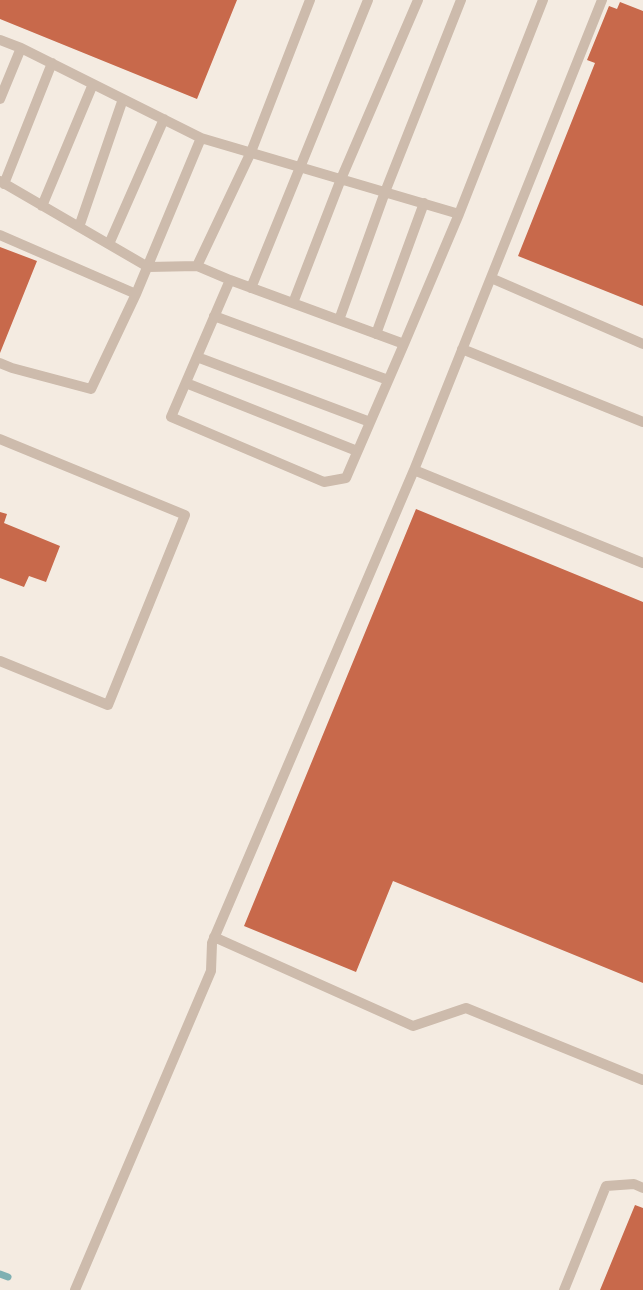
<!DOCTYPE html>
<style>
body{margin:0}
canvas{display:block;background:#f4ebe1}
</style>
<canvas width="643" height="1290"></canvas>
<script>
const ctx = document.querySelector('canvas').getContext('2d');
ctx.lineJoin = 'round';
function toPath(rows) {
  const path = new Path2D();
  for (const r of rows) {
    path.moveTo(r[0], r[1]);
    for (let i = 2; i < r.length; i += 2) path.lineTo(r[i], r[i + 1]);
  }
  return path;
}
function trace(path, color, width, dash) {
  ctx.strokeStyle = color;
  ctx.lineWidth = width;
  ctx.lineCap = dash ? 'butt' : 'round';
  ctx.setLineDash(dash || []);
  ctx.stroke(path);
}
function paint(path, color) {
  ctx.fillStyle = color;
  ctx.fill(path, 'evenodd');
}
trace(toPath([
 [0,1274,8,1277]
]), '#7fb0b2', 7);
paint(toPath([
 [0,0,237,0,197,99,0,19],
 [620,2,643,11,643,306,518,256,595,63,587,60,609,6,617,9],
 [0,247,37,261,0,353],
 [416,509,643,602,643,983,393,881,356,972,244,926],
 [0,512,7,514,4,523,60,546,46,582,29,576,24,587,0,578],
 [635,1205,643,1208,643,1290,600,1290]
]), '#c8694b');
trace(toPath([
 [0,40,21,48],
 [0,99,21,48,201,138],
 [0,181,148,267,197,266],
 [4,184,52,63],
 [42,206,93,84],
 [79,227,123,99],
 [0,235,136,294,91,389,12,368,0,363],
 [109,244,164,119],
 [491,278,643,344],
 [230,280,197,266,251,152,310,0],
 [251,288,368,0],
 [136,294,201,138,459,214,543,0],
 [293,303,341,179,418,0],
 [214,316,388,380],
 [339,320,385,192,461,0],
 [376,334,424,203],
 [404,344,230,280,171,417,324,482,346,478,404,344,459,214],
 [462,349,643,422],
 [197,357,370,422],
 [186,383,357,451],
 [0,439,185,515,108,705,0,661],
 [414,470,602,0],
 [214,937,413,1026,466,1008,643,1080],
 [75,1290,211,971,212,943,414,470,643,563],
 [564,1290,606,1186,634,1184,643,1188]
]), '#cdbbac', 10);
</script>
